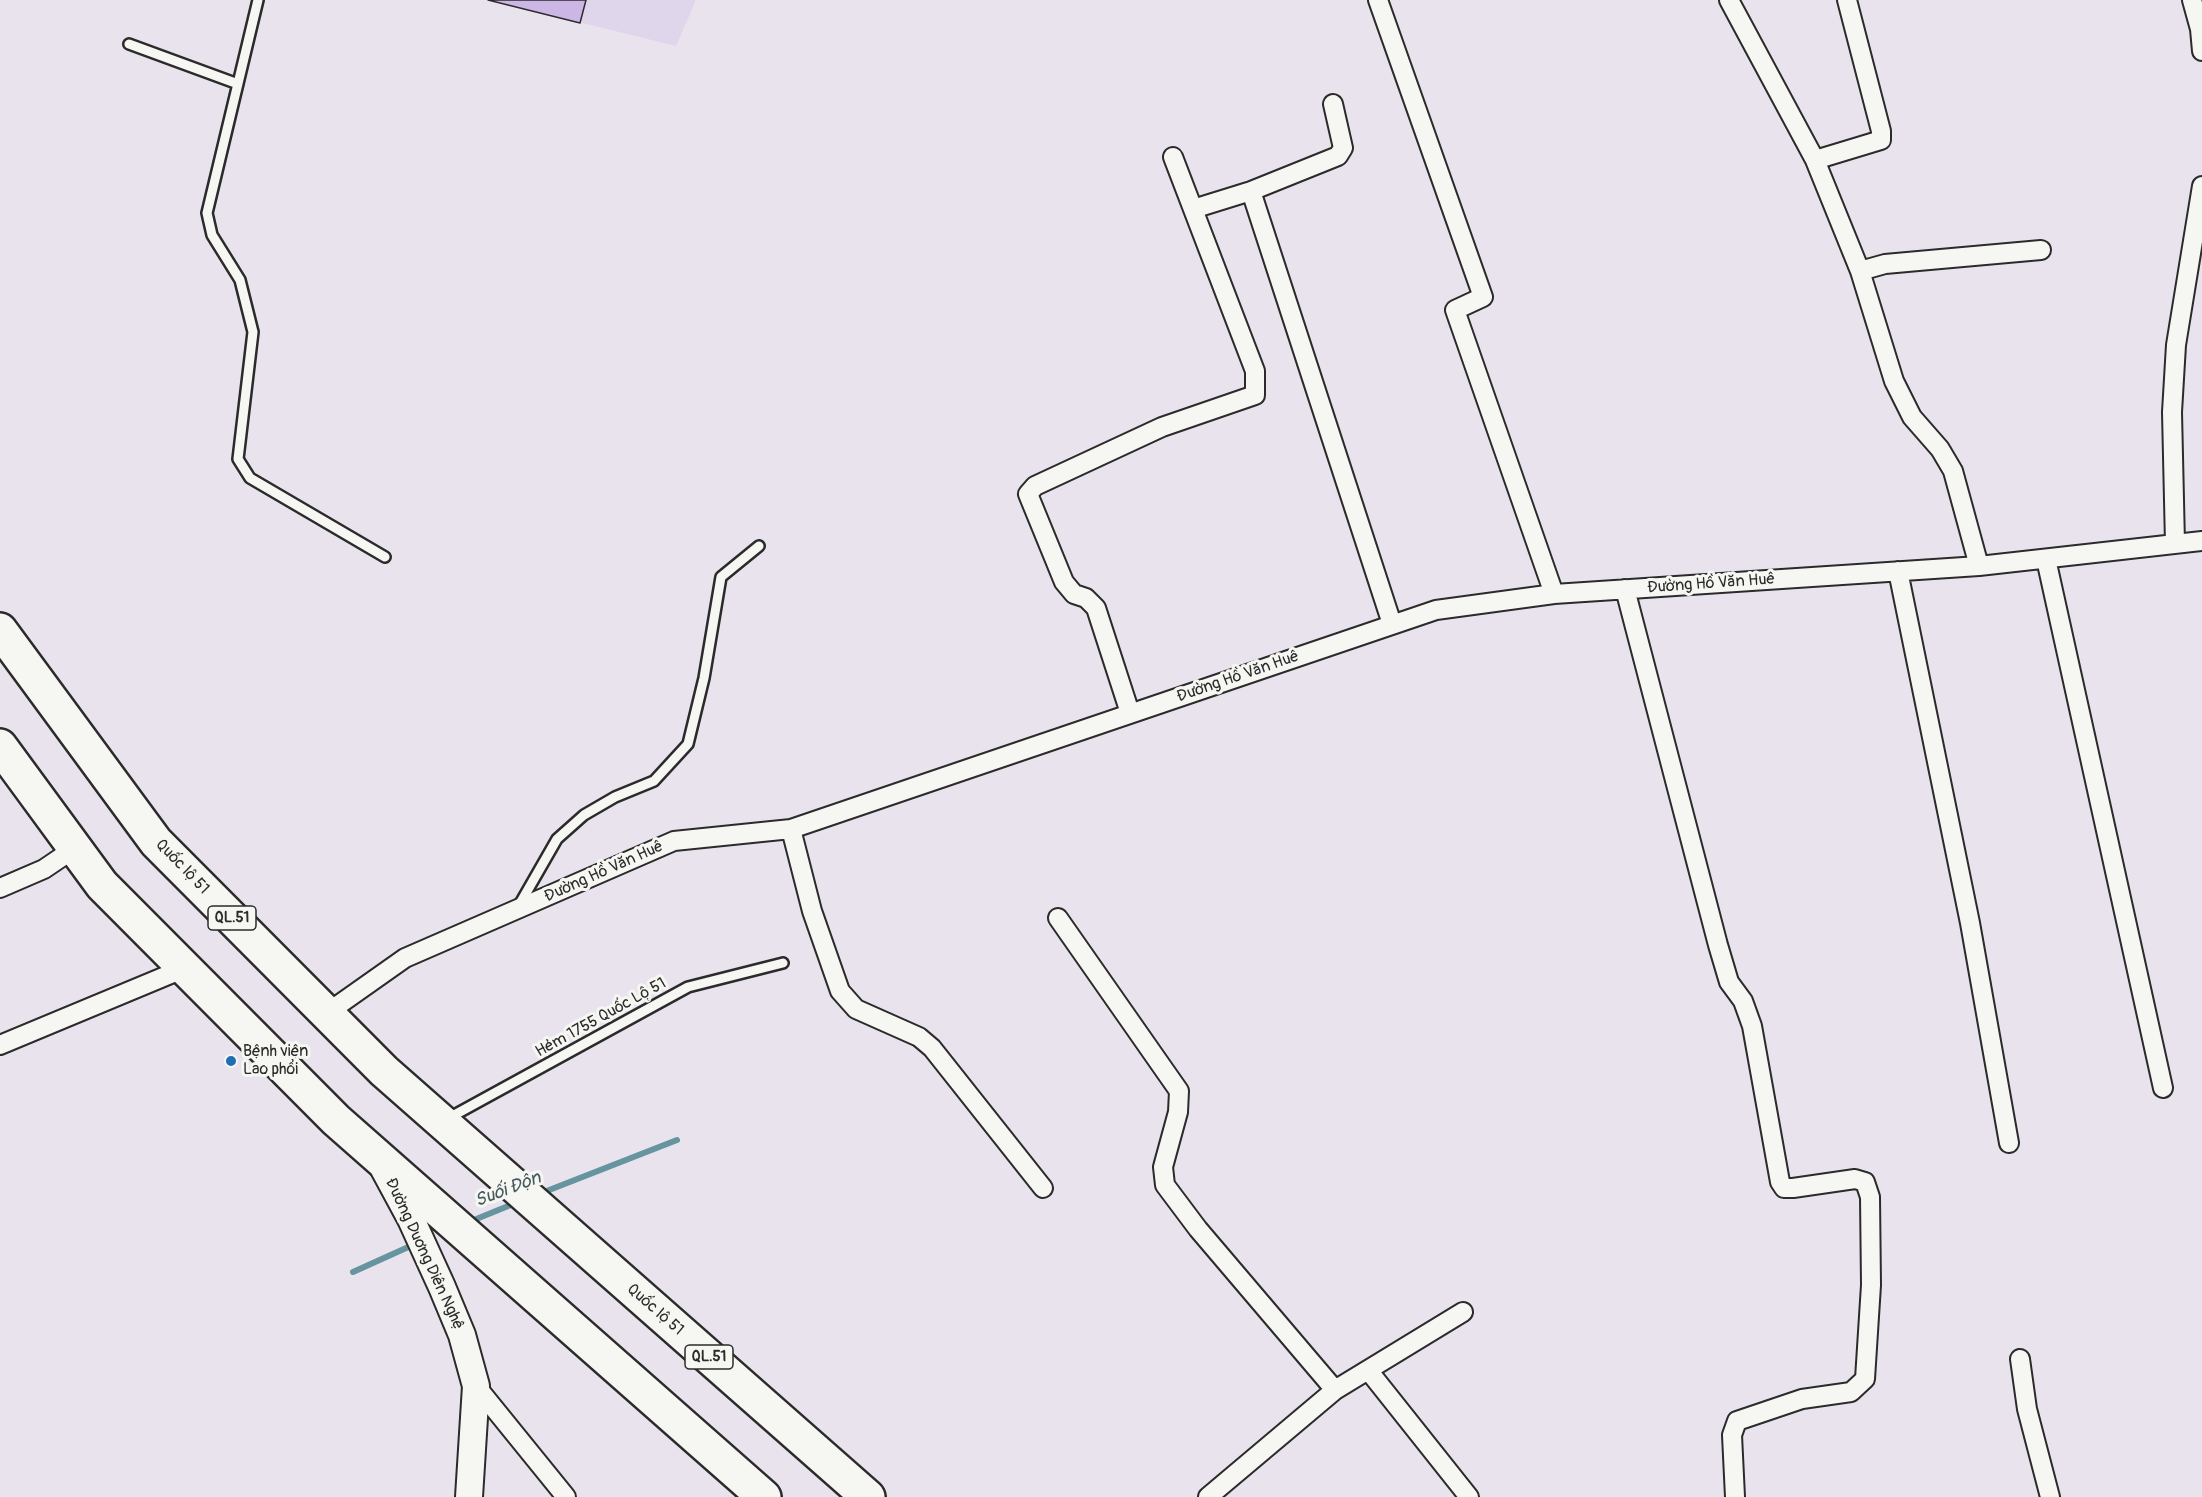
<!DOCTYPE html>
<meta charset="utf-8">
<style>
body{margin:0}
canvas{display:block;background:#e9e3ee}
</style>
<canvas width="2202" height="1497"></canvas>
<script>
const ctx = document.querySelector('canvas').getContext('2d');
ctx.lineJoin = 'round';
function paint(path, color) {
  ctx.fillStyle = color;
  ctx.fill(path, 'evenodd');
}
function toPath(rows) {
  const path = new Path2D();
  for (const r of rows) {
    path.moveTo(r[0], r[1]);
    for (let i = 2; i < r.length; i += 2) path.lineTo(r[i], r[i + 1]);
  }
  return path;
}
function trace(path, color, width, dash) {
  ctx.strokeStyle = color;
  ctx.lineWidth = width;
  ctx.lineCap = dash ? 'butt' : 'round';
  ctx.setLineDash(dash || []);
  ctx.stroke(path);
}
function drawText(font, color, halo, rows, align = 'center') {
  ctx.font = font + ' Pangolin,sans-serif';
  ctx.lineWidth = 6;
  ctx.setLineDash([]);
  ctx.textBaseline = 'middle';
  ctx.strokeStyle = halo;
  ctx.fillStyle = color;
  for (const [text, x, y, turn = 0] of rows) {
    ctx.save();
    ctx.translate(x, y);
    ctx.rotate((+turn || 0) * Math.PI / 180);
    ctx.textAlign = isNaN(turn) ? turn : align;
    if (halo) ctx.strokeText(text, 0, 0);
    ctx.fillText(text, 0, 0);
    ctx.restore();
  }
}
paint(toPath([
 [488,0,696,0,676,46]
]), '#e0d6ec');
trace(toPath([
 [539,1194,677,1140],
 [469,1222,518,1202],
 [353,1272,415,1244]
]), '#66959f', 6);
const building = toPath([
 [488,0,586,0,580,23,488,0]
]);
paint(building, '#ccb6e6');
trace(building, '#2b2b2b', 1.5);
const lane = toPath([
 [258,0,207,213,212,235,240,280,253,332,238,459,250,478,385,557],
 [129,44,238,84],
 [518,907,557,839,584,815,615,797,654,781,688,744,704,678,721,577,759,546],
 [447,1119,688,987,783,963]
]);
const street = toPath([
 [1378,0,1483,297,1455,310,1554,594],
 [1729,0,1815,160,1860,271,1894,381,1912,417,1940,449,1953,471,1979,566],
 [2192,0,2200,29,2202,51],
 [1815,160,1881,140,1881,131,1847,0],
 [1251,191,1392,624],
 [1193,209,1251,191,1338,156,1343,148,1333,104],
 [1860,271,1885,264,2041,250],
 [2175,544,2172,412,2176,345,2202,186],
 [2046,559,2163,1088],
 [1898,571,1970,923,2009,1143],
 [1625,589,1718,945,1729,982,1743,1001,1752,1026,1780,1182,1784,1188,1793,1188,1855,1179,1865,1182,1870,1197,1871,1285,1865,1379,1851,1392,1802,1399,1737,1421,1732,1435,1735,1497],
 [1130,713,1096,608,1086,598,1074,594,1064,582,1028,494,1035,486,1162,427,1255,395,1255,371,1173,157],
 [791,829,812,911,840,991,856,1009,919,1037,932,1048,1043,1188],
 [0,888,44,869,75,848],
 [1058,918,1179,1091,1178,1112,1163,1167,1165,1185,1198,1229,1335,1390],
 [327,1013,405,958,674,841,791,829,1436,610,1554,594,1979,566,2202,541],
 [0,1045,185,968],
 [2020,1359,2027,1409,2050,1497],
 [1368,1370,1469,1497],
 [476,1386,566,1497],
 [1208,1497,1335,1390,1463,1312]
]);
const secondary = toPath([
 [384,1169,411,1219,442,1287,462,1335,476,1386,469,1497]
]);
const highway = toPath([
 [0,630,156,842,384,1071,868,1497],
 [0,746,102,885,336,1120,764,1497]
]);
trace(lane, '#2b2b2b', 14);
trace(street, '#2b2b2b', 22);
trace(secondary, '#2b2b2b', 30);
trace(highway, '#2b2b2b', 38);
trace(lane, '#f6f6f2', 9);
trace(street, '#f6f6f2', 18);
trace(secondary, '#f6f6f2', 26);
trace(highway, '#f6f6f2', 33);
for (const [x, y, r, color] of [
 [231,1061,6,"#1f6fb2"]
]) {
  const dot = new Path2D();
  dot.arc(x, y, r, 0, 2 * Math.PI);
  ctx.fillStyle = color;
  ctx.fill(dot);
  trace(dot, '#f6f6f2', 2);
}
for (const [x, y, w] of [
 [232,918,48],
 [709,1357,48]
]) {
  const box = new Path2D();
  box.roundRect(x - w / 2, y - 12, w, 24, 4.5);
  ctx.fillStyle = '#f6f6f2';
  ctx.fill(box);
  trace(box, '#2b2b2b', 1.5);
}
drawText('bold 15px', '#2b2b2b', null, [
 ["QL.51",232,918],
 ["QL.51",709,1357]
]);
drawText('16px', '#2b2b2b', '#f6f6f2', [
 ["Đường Hồ Văn Huê",1711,584,-4],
 ["Đường Hồ Văn Huê",1238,677,-19],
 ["Quốc lộ 51",182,867,46],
 ["Đường Hồ Văn Huê",604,872,-24],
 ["Hẻm 1755 Quốc Lộ 51",601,1018,-29],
 ["Đường Duơng Diên Nghệ",424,1254,65],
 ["Quốc lộ 51",655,1310,41]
]);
drawText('16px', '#2b2b2b', '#f6f6f2', [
 ["Bệnh viện",243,1052],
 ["Lao phổi",243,1070]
], 'left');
drawText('italic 18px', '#44575c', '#f6f6f2', [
 ["Suối Độn",508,1190,-21]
]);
</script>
